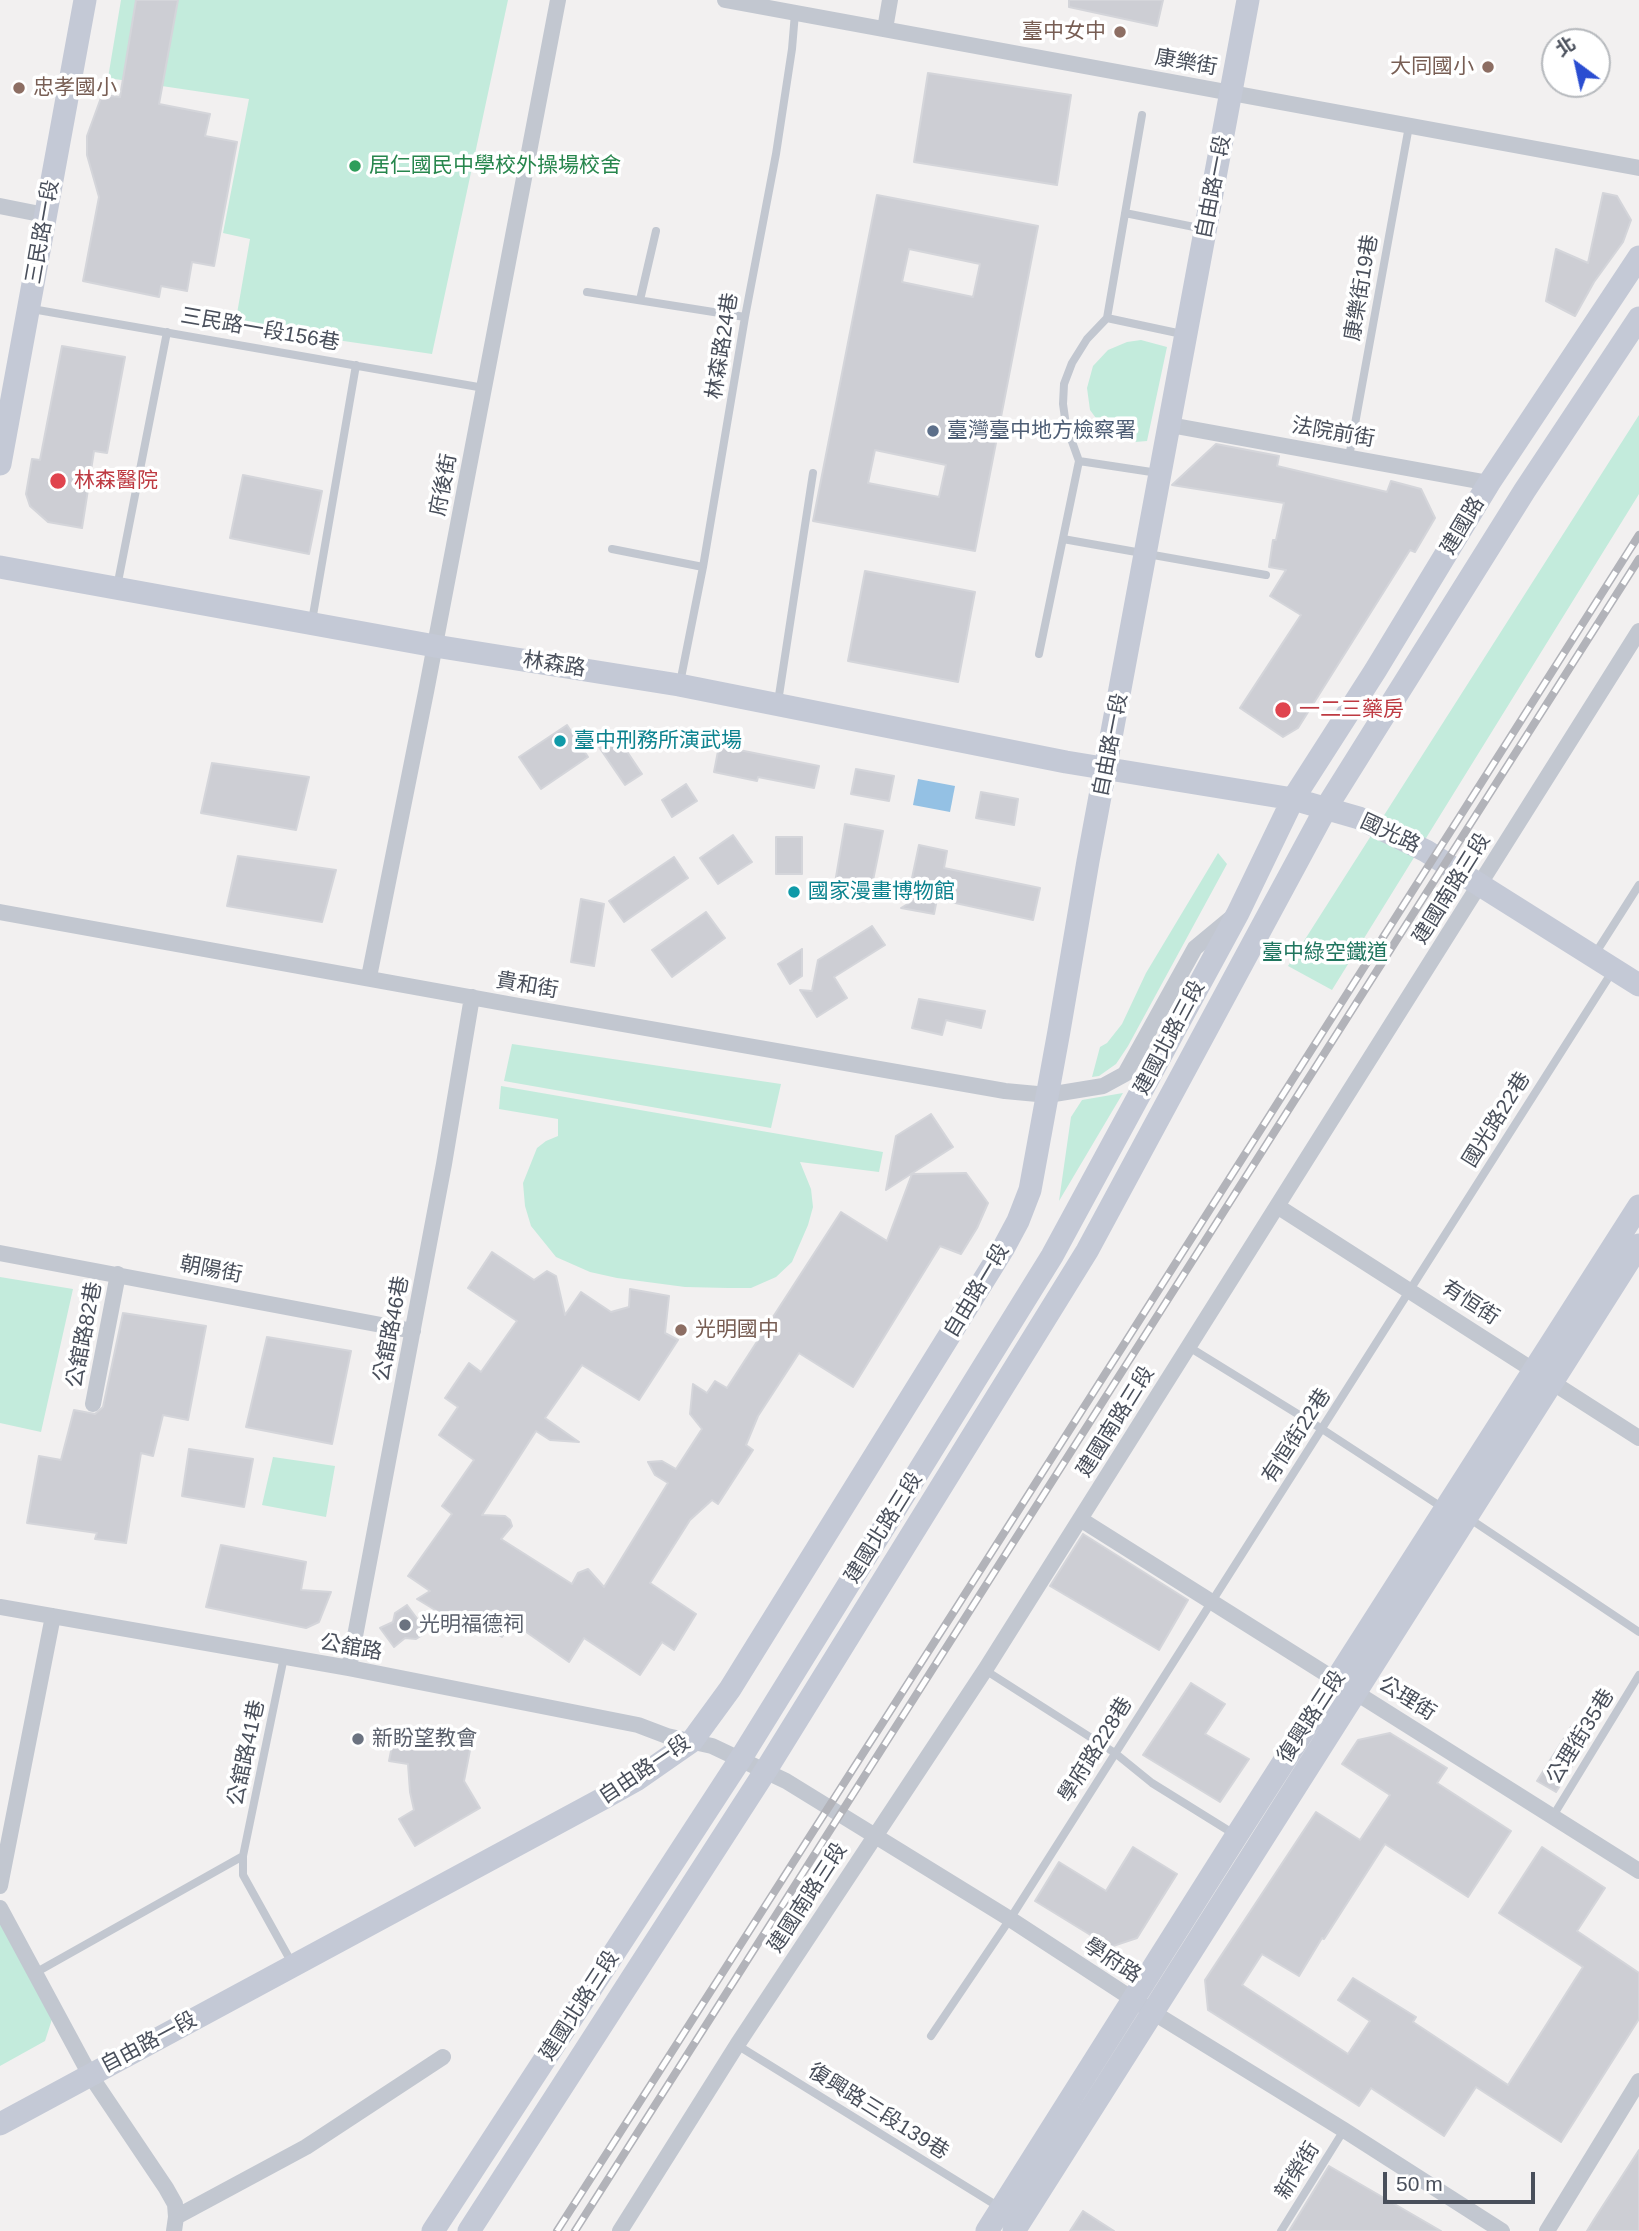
<!DOCTYPE html>
<meta charset="utf-8">
<style>
body{margin:0}
#map{position:relative;width:1639px;height:2231px;overflow:hidden;background:#f2f0f0;font-family:Helvetica,"Noto Sans TC",sans-serif}
canvas{display:block}
.north{position:absolute;left:1541px;top:28px;width:70px;height:70px;box-sizing:border-box;background:#fff;border:2px solid #b6b9bd;border-radius:50%;rotate:327deg;font-size:19px;font-weight:700;line-height:28px;text-align:center;color:#494f5b}
.north::after{content:'';display:block;margin:auto;width:24px;height:32px;background:#2a4dd1;clip-path:polygon(50% 0,100% 100%,50% 72%,0 100%)}
.scale{position:absolute;left:1383px;top:2172px;width:152px;height:32px;box-sizing:border-box;border:4px solid #494f5b;border-top:0;padding-left:9px;font-size:21px;line-height:24px;white-space:nowrap;color:#494f5b;-webkit-text-stroke:5px #fff;paint-order:stroke}
</style>
<div id="map">
<canvas width="1639" height="2231"></canvas>
<div class="north">北</div>
<div class="scale">50 m</div>
</div>
<script>
const ctx = document.querySelector('canvas').getContext('2d');
ctx.lineJoin = 'round';
function paint(path, color) {
  ctx.fillStyle = color;
  ctx.fill(path, 'evenodd');
}
function toPath(rows) {
  const path = new Path2D();
  for (const r of rows) {
    path.moveTo(r[0], r[1]);
    for (let i = 2; i < r.length; i += 2) path.lineTo(r[i], r[i + 1]);
  }
  return path;
}
function trace(path, color, width, dash) {
  ctx.strokeStyle = color;
  ctx.lineWidth = width;
  ctx.lineCap = dash ? 'butt' : 'round';
  ctx.setLineDash(dash || []);
  ctx.stroke(path);
}
function drawText(font, color, halo, rows, align = 'center') {
  ctx.font = font + ' Helvetica,"Noto Sans TC",sans-serif';
  ctx.lineWidth = 7;
  ctx.setLineDash([]);
  ctx.textBaseline = 'middle';
  ctx.strokeStyle = halo;
  ctx.fillStyle = color;
  for (const [text, x, y, turn = 0] of rows) {
    ctx.save();
    ctx.translate(x, y);
    ctx.rotate((+turn || 0) * Math.PI / 180);
    ctx.textAlign = isNaN(turn) ? turn : align;
    if (halo) ctx.strokeText(text, 0, 0);
    ctx.fillText(text, 0, 0);
    ctx.restore();
  }
}
paint(toPath([
 [121,0,508,0,432,354,235,325,250,239,223,233,249,99,108,78],
 [1141,340,1167,347,1147,441,1135,442,1114,436,1104,429,1090,410,1087,388,1093,366,1108,350,1127,342],
 [1639,415,1639,494,1332,990,1288,966],
 [1218,853,1227,864,1128,1046,1116,1064,1099,1076,1092,1077,1100,1047,1107,1043,1122,1024,1146,973],
 [512,1044,781,1084,771,1128,504,1081],
 [501,1086,883,1152,879,1172,800,1162,811,1189,813,1207,808,1225,792,1262,776,1277,751,1288,728,1288,685,1287,617,1278,590,1272,556,1257,531,1226,525,1206,523,1183,537,1148,546,1141,558,1136,558,1119,499,1109],
 [1123,1093,1059,1201,1071,1117,1082,1100],
 [0,1277,73,1289,41,1432,0,1423],
 [273,1457,335,1466,326,1517,262,1505],
 [0,1914,54,2013,45,2041,0,2066]
]), '#c3ebdc');
paint(toPath([
 [918,779,955,786,950,812,913,805]
]), '#94c1e4');
const building = toPath([
 [136,0,178,0,159,104,210,114,205,136,237,142,214,266,192,262,187,291,161,286,159,297,83,281,99,197,87,155,87,136,102,95,120,97,136,0],
 [1069,0,1163,0,1157,26,1069,7,1069,0],
 [928,73,1071,95,1057,185,914,162,928,73],
 [1603,193,1617,196,1631,220,1623,242,1594,282,1575,316,1546,301,1556,249,1588,263,1603,193],
 [877,195,1038,226,975,551,813,521,877,195],
 [909,249,980,264,973,297,902,282,909,249],
 [875,450,946,465,939,497,868,483,875,450],
 [62,346,125,357,107,453,94,451,82,528,48,522,30,506,26,494,32,459,40,460,62,346],
 [1216,444,1279,456,1277,466,1387,492,1391,481,1421,489,1435,518,1415,552,1410,550,1298,728,1283,737,1240,708,1301,615,1270,596,1286,570,1269,567,1273,540,1276,540,1284,503,1172,485,1216,444],
 [243,475,322,491,309,554,230,538,243,475],
 [865,571,975,592,958,682,848,661,865,571],
 [567,725,588,757,541,789,519,757,567,725],
 [614,732,642,774,625,785,597,744,614,732],
 [719,746,819,766,814,788,758,777,757,781,714,772,719,746],
 [212,763,309,777,296,830,201,813,212,763],
 [856,769,894,776,889,801,851,794,856,769],
 [686,784,697,801,672,817,662,800,686,784],
 [981,792,1018,799,1014,825,976,818,981,792],
 [845,824,883,831,871,890,835,883,845,824],
 [733,835,752,862,718,884,700,858,733,835],
 [776,837,802,837,802,874,776,874,776,837],
 [919,845,947,851,944,868,1040,888,1033,920,937,899,934,914,901,908,916,899,908,897,919,845],
 [238,856,336,870,322,922,227,906,238,856],
 [674,857,688,878,624,922,609,901,674,857],
 [581,899,604,904,594,966,571,962,581,899],
 [706,912,725,938,672,977,652,950,706,912],
 [872,926,885,945,834,977,847,998,817,1017,800,990,812,991,818,960,872,926],
 [802,949,802,976,790,984,778,964,802,949],
 [919,999,985,1011,981,1028,946,1020,942,1035,912,1028,919,999],
 [931,1114,953,1147,886,1190,896,1136,931,1114],
 [966,1173,988,1203,977,1228,961,1254,940,1246,853,1387,799,1353,758,1416,746,1445,753,1450,718,1504,712,1500,690,1520,650,1583,696,1614,674,1650,662,1642,640,1675,584,1638,569,1662,512,1622,502,1637,474,1620,468,1630,417,1599,430,1591,408,1576,452,1514,442,1506,474,1460,439,1435,458,1407,445,1398,469,1363,481,1372,517,1321,468,1288,492,1252,534,1280,547,1271,556,1276,565,1315,581,1292,611,1312,629,1307,630,1289,669,1296,665,1333,678,1340,639,1400,582,1365,545,1418,579,1442,550,1440,536,1431,482,1515,505,1516,510,1520,512,1526,501,1539,572,1584,578,1573,588,1569,604,1587,668,1483,655,1475,648,1462,662,1461,676,1469,702,1429,690,1414,693,1384,707,1393,715,1381,727,1388,841,1212,887,1241,912,1174,966,1173],
 [123,1313,206,1326,188,1420,163,1415,153,1456,141,1453,126,1543,95,1539,97,1533,27,1523,39,1456,61,1460,74,1410,95,1414,103,1407,123,1313],
 [267,1337,351,1351,332,1444,246,1427,267,1337],
 [189,1449,253,1459,244,1507,182,1496,189,1449],
 [1083,1534,1188,1600,1159,1650,1050,1586,1083,1534],
 [221,1545,306,1562,301,1590,331,1592,319,1622,306,1628,206,1607,221,1545],
 [407,1605,427,1632,416,1639,405,1638,394,1647,380,1628,393,1622,395,1613,407,1605],
 [1191,1683,1225,1704,1205,1734,1249,1759,1220,1802,1143,1755,1191,1683],
 [1571,1727,1589,1739,1556,1792,1537,1781,1571,1727],
 [395,1731,471,1745,464,1781,480,1808,415,1846,399,1819,414,1810,410,1792,408,1764,389,1761,395,1731],
 [1390,1733,1447,1768,1437,1783,1511,1831,1468,1897,1385,1844,1324,1939,1322,1938,1299,1976,1262,1954,1242,1985,1348,2054,1370,2021,1338,2000,1353,1978,1416,2017,1413,2022,1508,2085,1583,1967,1499,1913,1542,1847,1605,1888,1577,1931,1639,1973,1639,2019,1561,2142,1476,2087,1444,2136,1371,2088,1359,2106,1208,2010,1205,1980,1316,1812,1360,1840,1390,1795,1342,1764,1358,1740,1390,1733],
 [1133,1847,1177,1874,1137,1938,1110,1947,1035,1901,1059,1862,1106,1891,1133,1847],
 [1639,2150,1639,2231,1587,2231,1595,2218,1639,2150],
 [1329,2166,1441,2231,1289,2231,1329,2166],
 [1083,2211,1114,2231,1070,2231,1083,2211]
]);
paint(building, '#cdced4');
trace(building, '#d4d5da', 2);
trace(toPath([
 [1125,213,1204,229],
 [587,292,745,317],
 [640,300,656,231],
 [32,309,484,388],
 [1107,318,1142,115],
 [1349,457,1409,126],
 [1158,473,1079,461,1066,425,1063,404,1064,384,1072,363,1087,339,1107,318,1182,334],
 [1063,539,1266,575],
 [612,549,703,567],
 [117,587,167,332],
 [312,621,356,365],
 [1039,654,1079,461],
 [680,683,703,567,745,317,776,154,792,49,795,13],
 [778,702,813,473],
 [1595,954,1639,885],
 [1189,1347,1322,1429,1443,1508],
 [1470,1519,1639,1632],
 [985,1670,1115,1753,1152,1783,1234,1834],
 [1553,1816,1639,1675],
 [243,1856,284,1657],
 [35,1973,243,1856,243,1875,293,1965],
 [931,2036,1010,1919,1612,972],
 [737,2045,999,2207],
 [1281,2231,1344,2130]
]), '#c2c7d0', 8);
trace(toPath([
 [725,0,1639,168],
 [885,29,890,0],
 [0,206,45,215],
 [1170,425,1489,483],
 [0,912,514,1005,1005,1091,1048,1095,1103,1086,1125,1074,1195,948,1230,919],
 [369,977,426,692,558,0],
 [1277,1206,1639,1438],
 [0,1253,413,1331],
 [93,1404,118,1274],
 [1080,1519,1639,1871],
 [0,1607,349,1668,638,1725,667,1736,712,1746,786,1781,1010,1919,1154,2013,1344,2130,1502,2231],
 [349,1668,444,1164,472,997],
 [0,1886,53,1616],
 [0,1908,90,2075,166,2188,175,2204,176,2217,174,2231],
 [176,2217,306,2147,443,2057],
 [620,2231,737,2045,985,1670,1639,631],
 [1547,2231,1639,2081]
]), '#c2c7d0', 16);
trace(toPath([
 [0,464,85,0],
 [0,567,435,646,679,685,1066,762,1293,799,1359,818,1426,851,1639,985],
 [0,2124,604,1798,636,1780,692,1741,730,1689,1003,1249,1018,1221,1030,1190,1059,1031,1088,861,1248,0],
 [433,2231,741,1758,1052,1256,1238,913,1293,799,1375,671,1489,483,1639,257],
 [469,2231,766,1770,1087,1251,1326,808,1525,490,1639,318],
 [987,2231,1237,1835,1639,1206],
 [1014,2231,1639,1245]
]), '#c4c9d6', 23);
const rail = toPath([
 [557,2231,953,1613,1639,535],
 [575,2231,1639,559]
]);
trace(rail, '#b2b3b9', 8);
trace(rail, '#fff', 5, [16]);
for (const [x, y, r, color] of [
 [1120,32,7,"#8d6e63"],
 [1488,67,7,"#8d6e63"],
 [19,88,7,"#8d6e63"],
 [355,166,7,"#2e9e5b"],
 [933,431,7,"#5c6f8a"],
 [58,481,9,"#e0444e"],
 [1283,710,9,"#e0444e"],
 [560,741,7,"#0f9aa8"],
 [794,892,7,"#0f9aa8"],
 [681,1330,7,"#8d6e63"],
 [405,1625,7,"#6b7280"],
 [358,1739,7,"#6b7280"]
]) {
  const dot = new Path2D();
  dot.arc(x, y, r, 0, 2 * Math.PI);
  ctx.fillStyle = color;
  ctx.fill(dot);
  trace(dot, '#fff', 2.5);
}
drawText('21px', '#785e54', '#fff', [
 ["臺中女中",1106,32],
 ["大同國小",1474,67],
 ["忠孝國小",33,88,"left"],
 ["光明國中",695,1330,"left"]
], 'right');
drawText('21px', '#494f5b', '#fff', [
 ["康樂街",1186,63,10],
 ["自由路一段",1214,187,-79],
 ["三民路一段",43,232,-80],
 ["康樂街19巷",1362,288,-80],
 ["三民路一段156巷",260,330,10],
 ["林森路24巷",723,346,-81],
 ["法院前街",1333,433,10],
 ["府後街",444,485,-79],
 ["建國路",1463,526,-59],
 ["林森路",554,665,9],
 ["自由路一段",1111,745,-79],
 ["國光路",1390,834,25],
 ["建國南路三段",1452,889,-58],
 ["貴和街",527,986,10],
 ["建國北路三段",1170,1038,-62],
 ["國光路22巷",1497,1120,-58],
 ["朝陽街",211,1270,11],
 ["自由路一段",977,1291,-59],
 ["有恒街",1470,1303,33],
 ["公舘路46巷",392,1329,-79],
 ["公舘路82巷",85,1335,-79],
 ["建國南路三段",1116,1422,-58],
 ["有恒街22巷",1297,1436,-57],
 ["建國北路三段",884,1528,-58],
 ["公舘路",351,1648,10],
 ["公理街",1407,1699,32],
 ["復興路三段",1312,1717,-57],
 ["公理街35巷",1581,1737,-58],
 ["學府路228巷",1096,1750,-58],
 ["公舘路41巷",247,1753,-78],
 ["自由路一段",645,1770,-34],
 ["建國南路三段",808,1898,-57],
 ["學府路",1112,1961,33],
 ["建國北路三段",580,2006,-57],
 ["自由路一段",149,2043,-28],
 ["復興路三段139巷",878,2112,32],
 ["新榮街",1298,2171,-58]
]);
drawText('21px', '#27864d', '#fff', [
 ["居仁國民中學校外操場校舍",369,166]
], 'left');
drawText('21px', '#4e5e75', '#fff', [
 ["臺灣臺中地方檢察署",947,431]
], 'left');
drawText('21px', '#be3a42', '#fff', [
 ["林森醫院",74,481],
 ["一二三藥房",1299,710]
], 'left');
drawText('21px', '#0d838f', '#fff', [
 ["臺中刑務所演武場",574,741],
 ["國家漫畫博物館",808,892]
], 'left');
drawText('21px', '#20765f', '#fff', [
 ["臺中綠空鐵道",1325,953]
]);
drawText('21px', '#5b616d', '#fff', [
 ["光明福德祠",419,1625],
 ["新盼望教會",372,1739]
], 'left');
</script>
